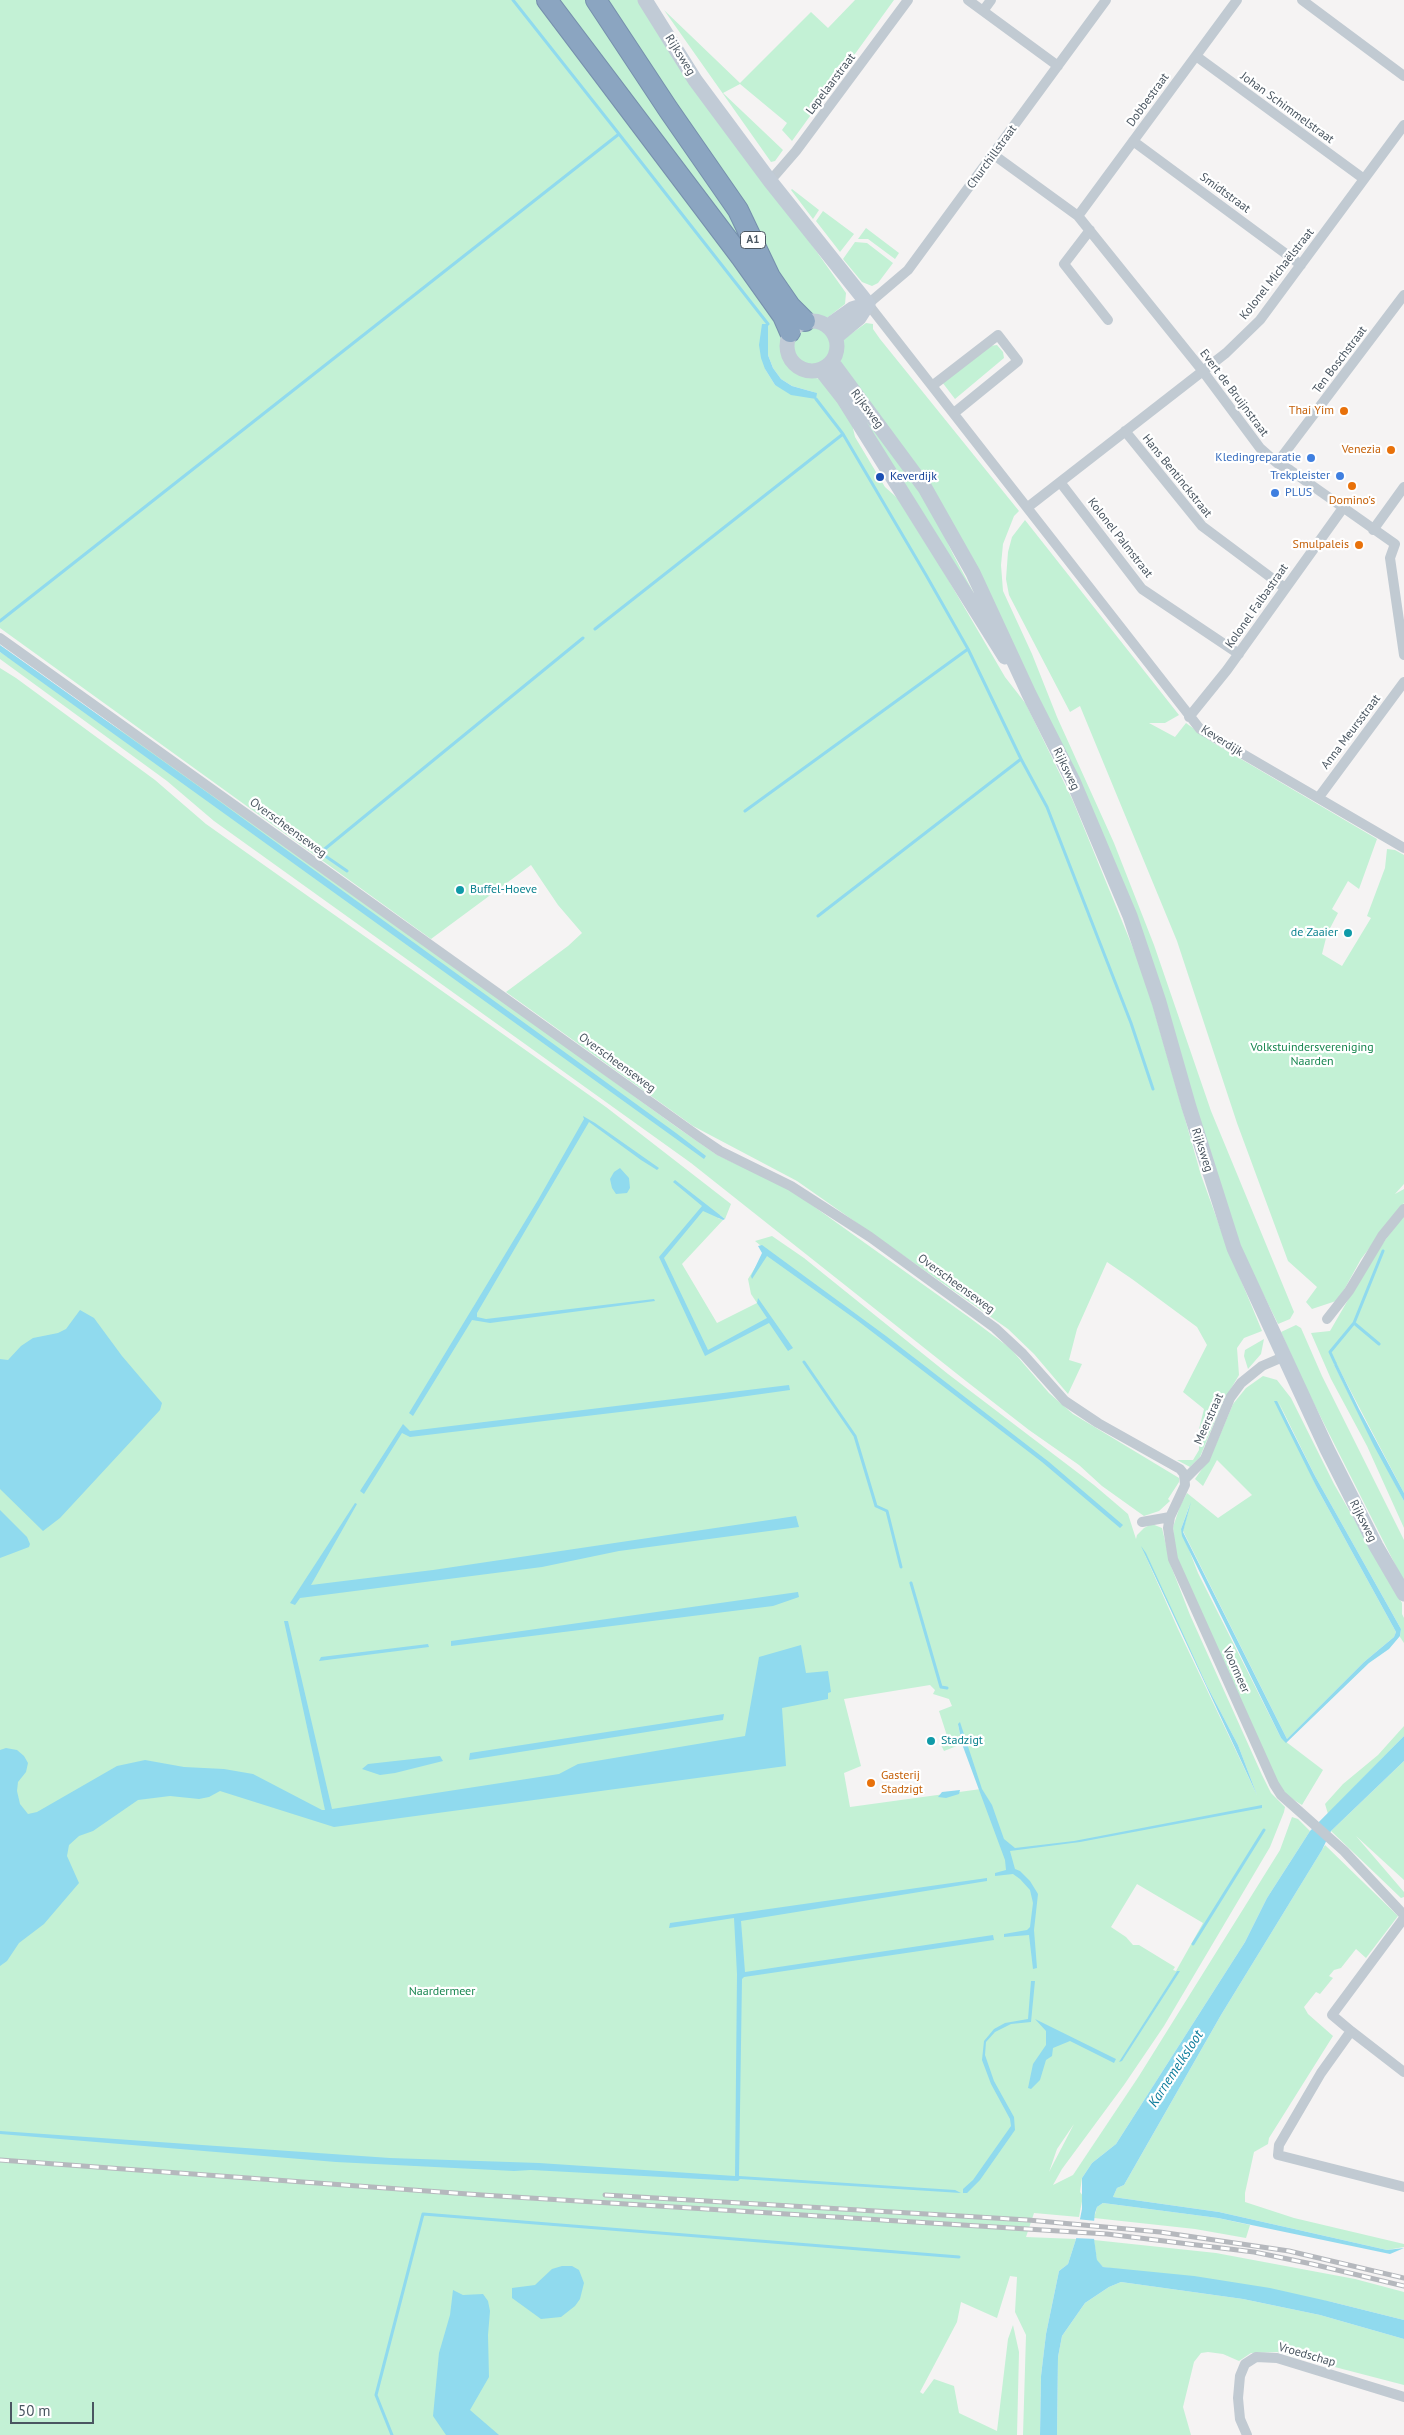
<!DOCTYPE html>
<meta charset="utf-8">
<style>
body{margin:0}
#map{position:relative;width:1404px;height:2435px;overflow:hidden;background:#f5f3f3;font-family:"PT Sans",sans-serif}
canvas{display:block}
.scale{position:absolute;left:10px;top:2402px;width:84px;height:22px;box-sizing:border-box;border:2px solid #4a5661;border-top:0;padding-left:6px;font-size:15px;line-height:18px;white-space:nowrap;color:#4a5661;-webkit-text-stroke:4px #fff;paint-order:stroke}
</style>
<div id="map">
<canvas width="1404" height="2435"></canvas>
<div class="scale">50 m</div>
</div>
<script>
const ctx = document.querySelector('canvas').getContext('2d');
ctx.lineJoin = 'round';
function paint(path, color) {
  ctx.fillStyle = color;
  ctx.fill(path, 'evenodd');
}
function toPath(rows) {
  const path = new Path2D();
  for (const r of rows) {
    if (r.length === 3) {
      path.moveTo(r[0] + r[2], r[1]);
      path.arc(r[0], r[1], r[2], 0, 2 * Math.PI);
      continue;
    }
    path.moveTo(r[0], r[1]);
    for (let i = 2; i < r.length; i += 2) path.lineTo(r[i], r[i + 1]);
  }
  return path;
}
function trace(path, color, width, dash) {
  ctx.strokeStyle = color;
  ctx.lineWidth = width;
  ctx.lineCap = dash ? 'butt' : 'round';
  ctx.setLineDash(dash || []);
  ctx.stroke(path);
}
function drawText(font, color, halo, rows, align = 'center') {
  ctx.font = font + ' "PT Sans",sans-serif';
  ctx.lineWidth = 4.5;
  ctx.setLineDash([]);
  ctx.textBaseline = 'middle';
  ctx.strokeStyle = halo;
  ctx.fillStyle = color;
  for (const [text, x, y, turn = 0] of rows) {
    ctx.save();
    ctx.translate(x, y);
    ctx.rotate((+turn || 0) * Math.PI / 180);
    ctx.textAlign = isNaN(turn) ? turn : align;
    if (halo) ctx.strokeText(text, 0, 0);
    ctx.fillText(text, 0, 0);
    ctx.restore();
  }
}
paint(toPath([
 [0,0,542,0,783,321,782,349,788,365,798,373,823,380,852,424,855,437,885,487,904,504,1005,677,1026,704,1073,801,1144,975,1201,1175,1226,1244,1262,1331,1244,1338,1237,1348,1239,1375,1222,1404,1200,1457,1190,1467,1177,1460,1193,1460,1199,1450,1199,1429,1204,1409,1183,1392,1207,1345,1197,1327,1132,1279,1107,1262,1077,1329,1069,1360,1082,1364,1068,1394,1034,1354,1008,1329,797,1181,693,1126,506,992,568,946,582,933,558,905,531,865,431,939,0,628],
 [768,324,768,355,773,368,781,379,792,386,817,393,775,385,765,369],
 [556,0,591,0,724,196,764,273,715,217,685,166],
 [608,0,638,0,846,293,845,304,827,318,799,311,690,125],
 [855,0,894,0,792,141,782,130,787,123,740,84,723,93,783,150,775,161,771,162,664,10,740,83,811,12,828,28],
 [792,189,819,210,813,219,791,190],
 [823,211,854,234,840,252,816,221],
 [866,228,899,253,895,259,868,239,858,239],
 [855,242,867,243,893,263,878,283,872,286,862,282,843,259],
 [866,323,873,324,873,329,880,339,1019,511,1014,516,1003,544,1001,565,1003,591,1032,654,1057,717,1114,843,1154,945,1211,1111,1294,1312,1290,1319,1278,1324,1237,1241,1159,991,984,585,840,365,844,339],
 [812,346,19],
 [997,345,1003,352,1004,358,955,399,942,382,989,346],
 [852,396,924,495,953,554,1010,661,857,416],
 [1025,520,1179,715,1165,723,1149,723,1175,737,1186,723,1212,742,1377,839,1359,889,1348,881,1332,909,1338,913,1327,934,1322,954,1342,966,1371,918,1367,916,1385,868,1387,849,1395,850,1404,855,1404,1184,1395,1194,1404,1189,1404,1203,1361,1259,1344,1290,1336,1301,1312,1309,1306,1302,1317,1287,1288,1261,1237,1123,1177,941,1080,706,1070,712,1009,595,1006,579,1008,552,1012,537],
 [0,652,200,782,678,1128,717,1155,788,1188,970,1318,1010,1348,1049,1393,1073,1414,1179,1478,1179,1482,1168,1499,1170,1501,1159,1511,1144,1516,1102,1486,1079,1465,1029,1430,966,1381,691,1163,214,821,167,781,0,659],
 [0,668,16,678,155,780,206,824,606,1107,731,1204,725,1219,720,1215,718,1218,723,1220,682,1264,717,1323,757,1303,751,1294,748,1279,766,1250,755,1241,772,1236,804,1258,948,1374,1094,1485,1128,1514,1136,1539,1137,1535,1144,1528,1152,1524,1162,1528,1171,1566,1190,1615,1262,1775,1271,1793,1285,1807,1284,1812,1270,1847,1164,2026,1124,2085,1062,2169,1053,2185,1073,2175,1139,2076,1280,1850,1292,1817,1298,1819,1310,1831,1267,1898,1245,1942,1116,2144,1092,2163,1082,2178,1080,2192,1083,2196,1079,2217,1034,2213,1026,2237,1076,2239,1068,2264,1059,2271,1046,2334,1041,2376,1040,2435,1023,2435,1026,2335,1015,2312,1017,2277,1010,2276,997,2318,961,2302,957,2322,920,2392,923,2394,934,2379,954,2386,959,2413,997,2431,1008,2339,1013,2325,1019,2352,1017,2435,0,2435],
 [1142,1548,1207,1686,1238,1745,1257,1795,1178,1629],
 [930,1685,935,1690,933,1694,949,1699,952,1706,939,1711,949,1742,941,1745,944,1751,962,1744,958,1724,981,1789,850,1807,844,1773,861,1766,844,1699],
 [1137,1884,1203,1923,1176,1971,1173,1970,1175,1967,1139,1945,1133,1945,1126,1937,1111,1927],
 [1074,2124,1049,2172,1057,2149],
 [1404,1215,1404,1493,1336,1363,1334,1365,1404,1501,1404,1528,1367,1446,1331,1379,1311,1333,1330,1331,1374,1255],
 [1296,1325,1301,1328,1322,1376,1404,1540,1404,1582,1304,1384,1281,1332],
 [1264,1339,1261,1354,1248,1369,1244,1356,1245,1350],
 [1263,1376,1277,1380,1291,1398,1334,1484,1402,1603,1402,1614,1404,1618,1404,1643,1400,1637,1401,1629,1315,1476,1278,1401,1317,1488,1396,1632,1394,1637,1364,1662,1287,1739,1183,1531,1190,1504,1181,1529,1198,1573,1281,1738,1323,1770,1302,1805,1289,1797,1278,1785,1176,1562,1173,1527,1180,1506,1187,1493,1218,1518,1252,1495,1217,1460,1203,1486,1195,1479,1211,1456,1233,1404,1246,1388],
 [1404,1726,1404,1736,1328,1814,1325,1804,1343,1784,1378,1755],
 [1404,1761,1404,1880,1356,1836,1404,1892,1404,1897,1401,1898,1331,1831],
 [1325,1845,1398,1916,1366,1958,1356,1949,1341,1968,1334,1970,1329,1976,1333,1978,1320,1994,1316,1992,1304,2007,1308,2014,1333,2036,1269,2138,1268,2144,1254,2152,1245,2193,1245,2202,1294,2218,1404,2244,1404,2247,1387,2250,1219,2212,1113,2197,1117,2188,1124,2185,1221,2015],
 [1103,2203,1218,2218,1250,2225,1246,2238,1195,2229,1094,2218,1097,2207],
 [1094,2240,1216,2253,1355,2279,1404,2292,1404,2320,1332,2302,1103,2267,1097,2261],
 [1121,2282,1243,2299,1320,2315,1404,2339,1404,2385,1277,2352,1251,2353,1239,2361,1223,2354,1208,2352,1201,2353,1194,2362,1183,2407,1191,2435,1057,2435,1058,2357,1062,2336,1085,2303,1109,2287]
]), '#c3f1d5');
paint(toPath([
 [762,324,768,324,768,355,773,368,781,379,792,386,817,393,816,399,791,395,775,385,765,369,761,358,759,345],
 [0,645,208,793,676,1133,706,1156,704,1159,0,652],
 [583,1116,595,1123,659,1168,657,1170,641,1160,589,1122,477,1313,477,1317,486,1319,654,1299,655,1301,490,1323,472,1320,413,1416,409,1413,538,1200,584,1119],
 [620,1168,629,1178,630,1188,627,1193,616,1194,612,1188,610,1179,614,1172],
 [675,1180,725,1219,723,1220,703,1211,664,1258,708,1350,767,1318,757,1303,758,1298,793,1348,788,1351,769,1323,705,1356,659,1257,702,1206,673,1182],
 [762,1245,886,1336,1049,1462,1123,1525,1120,1528,1042,1462,858,1321,767,1256,752,1279,751,1276,762,1253,758,1246],
 [80,1310,94,1318,122,1356,162,1403,160,1410,60,1518,43,1531,0,1489,0,1359,8,1360,21,1346,33,1338,58,1333,66,1329],
 [1336,1362,1359,1409,1404,1493,1404,1501,1374,1446,1334,1365],
 [789,1385,790,1390,704,1402,410,1437,402,1433,364,1494,360,1491,403,1424,410,1431],
 [1274,1401,1277,1401,1315,1476,1401,1629,1400,1636,1389,1649,1369,1663,1286,1743,1281,1738,1182,1536,1181,1529,1191,1502,1183,1532,1287,1739,1364,1662,1394,1637,1396,1632,1317,1488],
 [355,1503,357,1504,311,1585,433,1570,796,1516,799,1527,619,1551,542,1567,300,1598,295,1605,290,1603],
 [0,1510,27,1537,30,1544,29,1547,0,1558],
 [1141,1546,1146,1553,1207,1686,1238,1745,1257,1795],
 [798,1592,799,1597,773,1606,451,1646,451,1641],
 [284,1621,288,1621,332,1809,559,1774,578,1764,745,1736,759,1657,801,1645,806,1673,828,1671,831,1692,828,1693,828,1699,782,1708,786,1766,334,1827,220,1791,209,1797,199,1799,170,1796,138,1800,93,1831,79,1836,69,1845,67,1856,79,1883,44,1924,19,1943,7,1961,0,1966,0,1750,6,1748,17,1750,24,1756,28,1763,26,1772,18,1782,17,1791,20,1804,28,1814,37,1812,117,1766,145,1760,184,1767,224,1769,253,1774,322,1810,325,1810],
 [428,1644,429,1647,319,1661,321,1657],
 [724,1714,723,1720,469,1760,470,1753],
 [960,1722,982,1789,992,1805,1004,1839,1015,1848,1074,1841,1262,1805,1262,1808,1080,1842,1010,1851,1015,1869,1020,1871,1030,1881,1038,1894,1034,1930,1037,1968,1033,1969,1029,1935,1004,1937,1004,1934,1027,1930,1030,1927,1033,1903,1030,1890,1020,1879,1013,1874,995,1876,995,1873,1006,1870,1005,1860,962,1744,958,1724],
 [1404,1736,1404,1761,1331,1831,1322,1850,1221,2015,1124,2185,1117,2188,1113,2197,1219,2212,1387,2250,1404,2248,1390,2254,1218,2218,1103,2203,1097,2207,1095,2213,1093,2231,1097,2260,1103,2267,1194,2276,1270,2288,1332,2302,1404,2320,1404,2339,1320,2315,1243,2299,1121,2282,1109,2287,1085,2303,1062,2336,1058,2357,1057,2435,1040,2435,1041,2376,1046,2334,1059,2271,1068,2264,1076,2239,1082,2209,1082,2178,1092,2163,1116,2144,1245,1942,1267,1898,1310,1831],
 [440,1756,443,1761,395,1773,380,1775,362,1769,368,1764],
 [960,1790,959,1794,946,1798,938,1797,942,1792],
 [987,1878,987,1881,741,1921,745,1972,993,1935,994,1940,744,1977,742,1979,739,2176,955,2190,961,2193,740,2179,738,2181,531,2170,514,2171,336,2162,0,2134,0,2131,390,2158,539,2163,735,2176,737,1974,734,1918,669,1928,670,1923],
 [1177,1971,1180,1971,1122,2061,1119,2062],
 [1031,1981,1035,1981,1031,2022,1011,2024,995,2032,986,2042,985,2055,994,2081,1014,2117,1015,2130,980,2180,967,2193,963,2193,963,2189,973,2180,1011,2126,1010,2119,991,2084,982,2060,984,2041,994,2029,1005,2023,1028,2019],
 [1035,2019,1116,2059,1114,2063,1070,2041,1053,2048,1052,2056,1046,2060,1040,2080,1031,2089,1028,2088,1033,2064,1046,2045,1046,2031],
 [562,2266,572,2266,579,2270,584,2283,580,2299,575,2306,561,2317,541,2319,512,2298,512,2288,535,2285,552,2269],
 [453,2290,463,2295,483,2294,488,2301,490,2311,488,2335,489,2377,470,2410,499,2435,446,2435,433,2416,439,2353,450,2315]
]), '#90daee');
paint(toPath([
 [1076,2219,1096,2221,1096,2239,1074,2238]
]), '#f5f3f3');
trace(toPath([
 [513,0,619,134],
 [816,399,843,434,926,575,968,649,1021,759],
 [0,621,619,134,768,324],
 [595,629,843,434],
 [745,811,968,649],
 [292,833,347,871],
 [321,852,583,638],
 [818,916,1021,759,1047,807,1131,1023,1153,1089],
 [1354,1323,1379,1344],
 [804,1362,855,1436,876,1506,887,1511,901,1567],
 [1335,1363,1330,1352,1354,1323,1383,1251],
 [911,1583,941,1687,947,1688],
 [1193,1944,1264,1830],
 [392,2435,376,2395,423,2214,959,2257]
]), '#90daee', 3);
const motorway = toPath([
 [547,0,741,257,783,316,790,332],
 [596,0,668,109,738,210,770,277,790,306,805,321]
]);
trace(motorway, '#7690ad', 22);
trace(toPath([
 [968,0,1058,66],
 [1106,0,908,270,868,304,1200,729,1404,848],
 [1302,0,1404,76],
 [983,11,991,0],
 [1196,56,1364,179],
 [1133,141,1301,265],
 [994,155,1078,216,1202,370,1260,448,1277,463,1290,470,1395,544,1390,558,1404,655],
 [770,181,796,151,908,0],
 [1078,216,1237,0],
 [1090,230,1064,264,1108,320],
 [932,386,998,335,1018,361,954,413],
 [1125,431,1202,526,1285,588],
 [1277,463,1404,295],
 [1060,482,1142,589,1239,654],
 [1028,507,1226,353,1260,320,1404,125],
 [1373,530,1404,487],
 [0,638,698,1136,720,1151,791,1186,870,1237,995,1328,1023,1354,1065,1401,1098,1423,1180,1469,1184,1474,1185,1485,1170,1517,1168,1528,1173,1559,1274,1784,1281,1795,1344,1851,1404,1915],
 [1189,717,1227,670,1343,508],
 [1319,797,1404,682],
 [1327,1319,1349,1291,1382,1236,1404,1209],
 [1185,1479,1205,1459,1230,1398,1241,1383,1262,1366,1283,1357],
 [1142,1522,1170,1517],
 [1404,1918,1332,2015,1351,2031,1321,2073,1279,2145,1278,2155,1404,2187],
 [1351,2031,1404,2072],
 [1247,2435,1240,2419,1238,2398,1240,2376,1245,2364,1256,2357,1277,2358,1404,2397]
]), '#c1cad2', 10);
trace(toPath([
 [645,0,695,80,770,181,868,304],
 [812,346,25],
 [828,326,852,309,868,304],
 [836,337,859,318,868,304],
 [832,362,925,488,973,573,1029,694,1073,781,1130,916,1159,1002,1189,1107,1234,1248,1327,1449,1376,1546,1404,1594],
 [821,370,843,398,1005,657]
]), '#c1cbd6', 15);
trace(motorway, '#8ba5c1', 20);
const rail = toPath([
 [0,2160,482,2195,1107,2234,1254,2252,1312,2264,1404,2286],
 [605,2195,1028,2220,1160,2232,1289,2251,1404,2278]
]);
trace(rail, '#b5b8bd', 5);
trace(rail, '#fff', 3, [9]);
for (const [x, y, r, color] of [
 [1344,411,5,"#e8710a"],
 [1391,450,5,"#e8710a"],
 [1311,458,5,"#3f7fe0"],
 [1340,476,5,"#3f7fe0"],
 [880,477,5,"#1a4fb4"],
 [1352,486,5,"#e8710a"],
 [1275,493,5,"#3f7fe0"],
 [1359,545,5,"#e8710a"],
 [460,890,5,"#0f9aa8"],
 [1348,933,5,"#0f9aa8"],
 [931,1741,5,"#0f9aa8"],
 [871,1783,5,"#e8710a"]
]) {
  const dot = new Path2D();
  dot.arc(x, y, r, 0, 2 * Math.PI);
  ctx.fillStyle = color;
  ctx.fill(dot);
  trace(dot, '#fff', 2);
}
for (const [x, y, w] of [
 [753,240,25]
]) {
  const box = new Path2D();
  box.roundRect(x - w / 2, y - 8.5, w, 17, 4);
  ctx.fillStyle = '#fff';
  ctx.fill(box);
  trace(box, '#4a5661', 1);
}
drawText('bold 11px', '#4a5661', null, [
 ["A1",753,240]
]);
drawText('12px', '#4a5661', '#fff', [
 ["Rijksweg",680,55,58],
 ["Lepelaarstraat",831,84,-53],
 ["Dobbestraat",1148,100,-54],
 ["Johan Schimmelstraat",1287,108,36],
 ["Churchillstraat",992,157,-54],
 ["Smidtstraat",1225,193,36],
 ["Kolonel Michaëlstraat",1277,274,-52],
 ["Ten Boschstraat",1340,360,-53],
 ["Evert de Bruijnstraat",1234,393,53],
 ["Rijksweg",867,409,53],
 ["Hans Bentinckstraat",1177,476,51],
 ["Kolonel Palmstraat",1120,538,52],
 ["Kolonel Falbastraat",1257,606,-55],
 ["Anna Meursstraat",1351,732,-53],
 ["Keverdijk",1222,741,32],
 ["Rijksweg",1066,769,64],
 ["Overscheenseweg",288,828,36],
 ["Overscheenseweg",617,1063,36],
 ["Rijksweg",1202,1150,72],
 ["Overscheenseweg",956,1284,36],
 ["Meerstraat",1209,1419,-66],
 ["Rijksweg",1363,1521,63],
 ["Voormeer",1236,1670,66],
 ["Vroedschap",1307,2355,16]
]);
drawText('12px', '#c56008', '#fff', [
 ["Thai Yim",1334,411],
 ["Venezia",1381,450],
 ["Domino's",1352,501,"center"],
 ["Smulpaleis",1349,545],
 ["Gasterij",881,1776,"left"],
 ["Stadzigt",881,1790,"left"]
], 'right');
drawText('12px', '#366cbe', '#fff', [
 ["Kledingreparatie",1301,458],
 ["Trekpleister",1330,476],
 ["PLUS",1285,493,"left"]
], 'right');
drawText('12px', '#164399', '#fff', [
 ["Keverdijk",890,477]
], 'left');
drawText('12px', '#0d838f', '#fff', [
 ["Buffel-Hoeve",470,890],
 ["de Zaaier",1338,933,"right"],
 ["Stadzigt",941,1741]
], 'left');
drawText('12px', '#17864f', '#fff', [
 ["Volkstuindersvereniging",1312,1048],
 ["Naarden",1312,1062],
 ["Naardermeer",442,1992]
]);
drawText('italic 14px', '#0c7c9b', '#fff', [
 ["Karnemelksloot",1176,2069,-57]
]);
</script>
